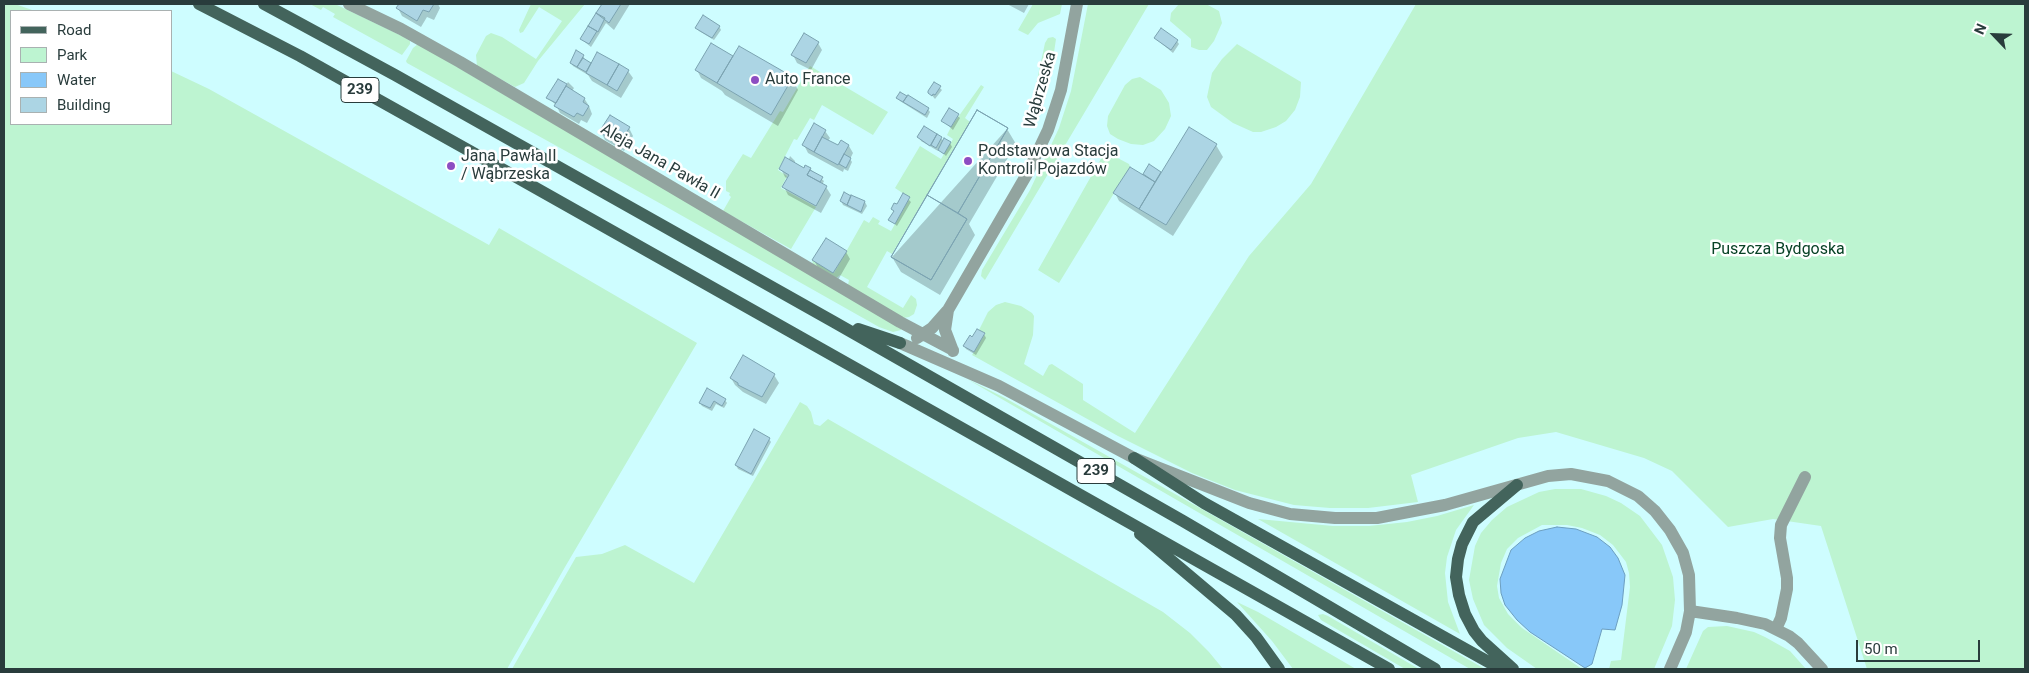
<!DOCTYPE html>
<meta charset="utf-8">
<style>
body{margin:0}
#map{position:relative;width:2029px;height:673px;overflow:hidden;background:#cefdff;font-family:Roboto,sans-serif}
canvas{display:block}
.frame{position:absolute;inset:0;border:5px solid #293c3c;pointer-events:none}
.legend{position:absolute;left:10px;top:10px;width:162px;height:115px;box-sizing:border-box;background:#fff;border:1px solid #a9b1b1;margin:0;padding:6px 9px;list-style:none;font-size:15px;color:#293c3c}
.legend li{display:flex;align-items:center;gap:10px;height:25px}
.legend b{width:25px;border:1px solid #a9b1b1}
.north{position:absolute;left:1969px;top:10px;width:50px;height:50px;-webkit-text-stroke:4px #fff;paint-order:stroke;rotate:294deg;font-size:14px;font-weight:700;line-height:20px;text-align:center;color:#293c3c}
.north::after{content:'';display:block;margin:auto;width:18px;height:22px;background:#293c3c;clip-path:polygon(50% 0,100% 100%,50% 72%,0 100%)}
.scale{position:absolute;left:1856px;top:640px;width:124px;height:22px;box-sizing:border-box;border:2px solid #293c3c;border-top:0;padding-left:6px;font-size:15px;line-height:18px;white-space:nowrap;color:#293c3c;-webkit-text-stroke:4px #fff;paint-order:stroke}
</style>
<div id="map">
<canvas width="2029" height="673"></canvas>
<div class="frame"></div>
<ul class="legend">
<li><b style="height:6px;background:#43645c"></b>Road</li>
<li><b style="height:14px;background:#bdf4d1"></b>Park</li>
<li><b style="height:14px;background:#88c8f9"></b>Water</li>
<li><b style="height:14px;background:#acd5e4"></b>Building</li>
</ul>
<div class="north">N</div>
<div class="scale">50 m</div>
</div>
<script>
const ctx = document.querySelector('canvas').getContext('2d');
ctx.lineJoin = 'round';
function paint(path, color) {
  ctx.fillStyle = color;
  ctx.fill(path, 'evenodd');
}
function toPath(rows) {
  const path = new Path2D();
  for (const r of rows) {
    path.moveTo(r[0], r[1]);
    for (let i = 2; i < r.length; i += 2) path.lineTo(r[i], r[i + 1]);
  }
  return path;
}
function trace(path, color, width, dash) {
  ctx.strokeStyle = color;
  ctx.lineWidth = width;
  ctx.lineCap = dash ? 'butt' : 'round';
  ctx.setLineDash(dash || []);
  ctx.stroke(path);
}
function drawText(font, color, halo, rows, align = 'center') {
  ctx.font = font + ' Roboto,sans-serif';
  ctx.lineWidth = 5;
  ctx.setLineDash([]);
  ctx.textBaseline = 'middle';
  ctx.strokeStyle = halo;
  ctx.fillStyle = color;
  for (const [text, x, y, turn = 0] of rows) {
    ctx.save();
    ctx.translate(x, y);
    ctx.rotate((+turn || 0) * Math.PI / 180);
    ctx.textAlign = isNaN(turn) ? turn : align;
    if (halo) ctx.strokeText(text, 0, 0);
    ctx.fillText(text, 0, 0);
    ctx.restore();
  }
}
paint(toPath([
 [4,4,15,4,35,11,11,11,11,124,171,124,171,71,209,89,489,245,499,228,697,343,565,567,507,669,4,669],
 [310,4,335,4,402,36,410,41,410,44,402,55,333,17,335,14,323,7,321,10],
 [531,4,585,4,538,61,524,83,515,87,477,66,476,55,486,36,491,33,502,37,536,59,562,21,539,7,523,32,520,33,519,30],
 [1033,4,1062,4,1060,14,1038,23,1028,35,1018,30],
 [1088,4,1149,4,985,280,981,276,982,270,1030,190,1059,128,1071,91],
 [1179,4,1206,4,1219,11,1222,23,1214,41,1207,50,1199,50,1191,47,1191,39,1170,21,1171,13],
 [1416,4,2025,4,2025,669,1867,669,1821,526,1773,519,1728,527,1672,471,1644,458,1556,432,1518,438,1411,475,1418,502,1368,508,1330,508,1294,505,1235,490,1192,473,1118,436,972,355,985,334,979,330,988,312,996,305,1005,302,1021,306,1032,313,1034,316,1033,335,1024,364,1043,376,1049,365,1052,364,1083,384,1083,400,1135,433,1249,256,1311,184],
 [1053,37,1056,39,1053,59,1040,108,1031,108,1045,43,1048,38],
 [418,44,901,328,901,330,893,332,879,327,663,205,407,63,406,61,413,48],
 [1237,44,1301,82,1300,97,1295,110,1286,121,1276,127,1261,132,1253,132,1233,123,1211,107,1207,97,1212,73,1222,59],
 [810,66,888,112,873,135,822,105,814,120,810,118,797,140,794,139,778,170,787,176,781,188,816,207,791,249,723,211,731,197,729,195,730,193,726,191,726,181,743,154,751,158,780,111,783,112],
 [1140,77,1161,90,1169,103,1171,116,1165,129,1154,141,1143,145,1131,144,1118,139,1110,134,1107,126,1108,116,1125,85,1132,79],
 [981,85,984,87,965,118,970,122,892,254,887,251,867,287,903,308,911,295,916,299,917,305,914,314,909,317,903,318,848,285,849,280,840,275,836,278,813,264,812,260,834,273,864,220,869,223,873,217,880,221,878,224,891,231,910,198,895,188,920,146,941,159,953,139,947,135,951,127],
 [1110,154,1129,164,1130,167,1059,283,1038,270,1102,157],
 [967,379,1005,398,1485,669,1470,669],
 [800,402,807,406,811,412,814,424,820,426,828,419,1163,612,1190,633,1209,652,1223,669,512,669,576,557,602,554,625,545,694,583],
 [1555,489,1581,489,1606,496,1621,503,1640,516,1662,545,1673,577,1675,600,1672,626,1654,669,1609,669,1611,661,1621,660,1630,587,1629,573,1626,562,1613,545,1600,535,1582,528,1567,525,1542,525,1518,538,1507,549,1501,563,1497,586,1499,598,1508,614,1522,628,1582,669,1537,669,1507,648,1484,625,1473,599,1469,580,1475,546,1481,533,1492,520,1507,507,1539,492],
 [1474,505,1456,530,1447,557,1445,573,1448,602,1460,634,1258,519,1333,526,1369,526,1407,522,1437,516],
 [1237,602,1258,612,1356,669,1293,669,1272,641],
 [1323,614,1328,616,1419,669,1405,669,1321,620,1318,615],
 [1727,626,1754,632,1765,637,1790,651,1806,669,1686,669,1703,631,1708,627]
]), '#bdf4d1');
const water = toPath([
 [1557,527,1576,529,1597,537,1610,547,1618,558,1625,575,1622,605,1615,630,1602,629,1592,664,1585,668,1530,632,1517,620,1505,605,1501,593,1500,579,1511,550,1525,538,1539,531,1557,527]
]);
paint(water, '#88c8f9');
trace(water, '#6c9ec0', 1);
paint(toPath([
 [400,4,438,4,440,8,434,20,427,17,421,27,402,16,398,8],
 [604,4,630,4,614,30,606,23,591,47,581,39],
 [1007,4,1029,4,1024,13],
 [719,26,721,30,714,40,699,31,697,28],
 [1155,38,1177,41,1179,44,1173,53],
 [818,43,822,50,811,70,797,63,793,55],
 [711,45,733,58,792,78,798,90,778,126,725,95,722,91,701,78,697,70],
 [583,56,585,60,591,65,628,71,633,78,621,98,592,81,588,75,573,66,571,63],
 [568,82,574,88,572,91,584,98,589,106,592,114,587,123,581,120,579,124,560,113,556,105,548,98,566,85],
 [935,83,942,90,935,99,930,93],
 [900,93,928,109,930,112,927,118,900,101,898,98],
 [950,109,960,118,953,130,943,121],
 [629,128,633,136,624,151,605,140,601,132],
 [925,128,941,138,944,142,950,143,952,147,946,156,939,149,938,151,921,141,919,137],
 [1007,129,1016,144,969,224,975,235,940,295,901,272,892,257],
 [1189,129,1216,145,1223,157,1173,236,1119,201,1115,193,1146,178,1144,174,1160,173,1161,175],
 [825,131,830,138,828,141,838,147,849,146,853,153,850,159,852,162,848,171,844,169,843,172,808,153,804,145],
 [790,156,795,161,795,164,804,169,810,169,824,181,822,185,826,187,831,195,821,213,788,195,784,187,788,179,785,177,781,169,790,162,789,159],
 [904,195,911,202,897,226,890,220,894,212,892,209,897,206],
 [841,201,865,202,867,206,862,214,843,205],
 [846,252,850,259,838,280,818,268,814,260],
 [984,334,986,338,976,355,966,349,964,346,972,338],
 [743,357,774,375,779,383,766,404,743,392,735,385,731,378],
 [725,400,727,403,724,408,716,404,712,411,702,406,700,403],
 [769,439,771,442,753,476,738,469,736,465]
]), '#0003');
const building = toPath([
 [399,4,434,4,429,12,423,10,417,21,396,8,399,4],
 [602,4,621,4,609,23,596,13,602,4],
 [596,13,605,18,598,32,588,26,596,13],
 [703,15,720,26,712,38,695,28,703,15],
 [588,26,597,31,589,44,580,39,588,26],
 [1161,28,1178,40,1171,50,1154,38,1161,28],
 [804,33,819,42,806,63,791,55,804,33],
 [711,43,733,56,717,83,695,70,711,43],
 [739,46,793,77,771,115,717,83,739,46],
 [576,50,584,55,577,67,570,63,576,50],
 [597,52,619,64,607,85,586,73,597,52],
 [583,58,591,63,586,72,577,67,583,58],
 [619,64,629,70,617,91,607,85,619,64],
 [558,79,567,84,556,103,546,98,558,79],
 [934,82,941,86,935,95,933,94,932,96,928,93,928,91,934,82],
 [566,86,585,98,583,102,589,106,583,116,577,113,574,117,554,106,566,86],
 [900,92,907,96,903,102,896,98,900,92],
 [908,95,929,108,925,115,903,102,908,95],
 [949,108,959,114,951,127,941,121,949,108],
 [977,110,1008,128,958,213,967,219,931,280,891,257,977,110],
 [977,110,1008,128,958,213,927,195,977,110],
 [610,115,630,127,619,144,599,132,610,115],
 [814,123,826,130,814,152,802,145,814,123],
 [924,126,937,134,930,146,917,137,924,126],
 [1189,127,1217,144,1166,225,1139,209,1189,127],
 [937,134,942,137,936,148,931,145,937,134],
 [822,137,838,145,841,140,849,145,838,165,814,152,822,137],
 [944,138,951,142,944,154,938,150,944,138],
 [844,154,851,158,846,168,839,164,844,154],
 [785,157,804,168,805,165,811,168,807,175,827,186,816,206,782,187,789,175,779,169,785,157],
 [1149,164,1161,172,1155,182,1143,174,1149,164],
 [1130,167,1155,182,1139,209,1113,193,1130,167],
 [810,170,823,177,820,182,807,175,810,170],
 [844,192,851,196,847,205,840,201,844,192],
 [903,193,910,197,895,224,888,220,894,211,891,209,894,203,897,204,903,193],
 [851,195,865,201,861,212,847,205,851,195],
 [927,195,967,219,931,280,891,257,927,195],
 [826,238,847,251,833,273,812,260,826,238],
 [977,329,985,333,974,352,963,346,970,335,972,337,977,329],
 [743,355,775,374,762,397,738,385,738,383,730,378,743,355],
 [707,388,726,399,722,406,714,401,710,408,699,403,707,388],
 [754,429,770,438,751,474,735,465,754,429]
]);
paint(building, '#acd5e4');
trace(building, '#7ba3b1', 1);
trace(toPath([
 [349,4,401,29,460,62,900,322,953,350],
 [917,338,932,328,947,311],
 [900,343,999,386,1134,458,1249,503,1290,514,1335,518,1377,518,1445,505,1548,476,1571,474,1608,481,1638,496,1655,511,1670,530,1683,553,1689,575,1690,611,1686,632,1670,669],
 [953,351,945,330,948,310,1027,174,1048,130,1061,90,1077,4],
 [1690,611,1737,618,1765,624,1789,636,1798,643,1822,669],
 [1776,629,1781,618,1787,589,1787,578,1780,538,1781,525,1805,477]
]), '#92a49f', 12);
trace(toPath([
 [199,4,300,56,518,178,1389,669],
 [264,4,395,75,834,322,1183,521,1435,669],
 [858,329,900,343],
 [1134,458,1204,503,1501,669],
 [1140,534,1236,615,1256,637,1279,669],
 [1513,669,1482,641,1474,631,1465,614,1459,595,1456,577,1458,559,1462,544,1473,522,1517,485]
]), '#43645c', 12);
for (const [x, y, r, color] of [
 [755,80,5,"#8d4dc2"],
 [968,161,5,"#8d4dc2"],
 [451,166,5,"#8d4dc2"]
]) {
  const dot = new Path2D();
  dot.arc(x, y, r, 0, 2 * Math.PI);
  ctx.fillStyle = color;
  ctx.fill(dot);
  trace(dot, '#fff', 2);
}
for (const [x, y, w] of [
 [360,90,38],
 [1096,471,38]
]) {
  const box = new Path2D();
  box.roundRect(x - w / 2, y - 12.5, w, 25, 4);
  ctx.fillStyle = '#fff';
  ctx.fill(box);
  trace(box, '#293c3c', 1);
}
drawText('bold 15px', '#293c3c', null, [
 ["239",360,90],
 ["239",1096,471]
]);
drawText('16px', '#293c3c', '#fff', [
 ["Auto France",765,80],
 ["Podstawowa Stacja",978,152],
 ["Kontroli Pojazdów",978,170],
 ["Jana Pawła II",461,157],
 ["/ Wąbrzeska",461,175]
], 'left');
drawText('16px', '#293c3c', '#fff', [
 ["Wąbrzeska",1041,90,-74],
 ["Aleja Jana Pawła II",660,162,30]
]);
drawText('16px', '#084226', '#fff', [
 ["Puszcza Bydgoska",1778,250]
]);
</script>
